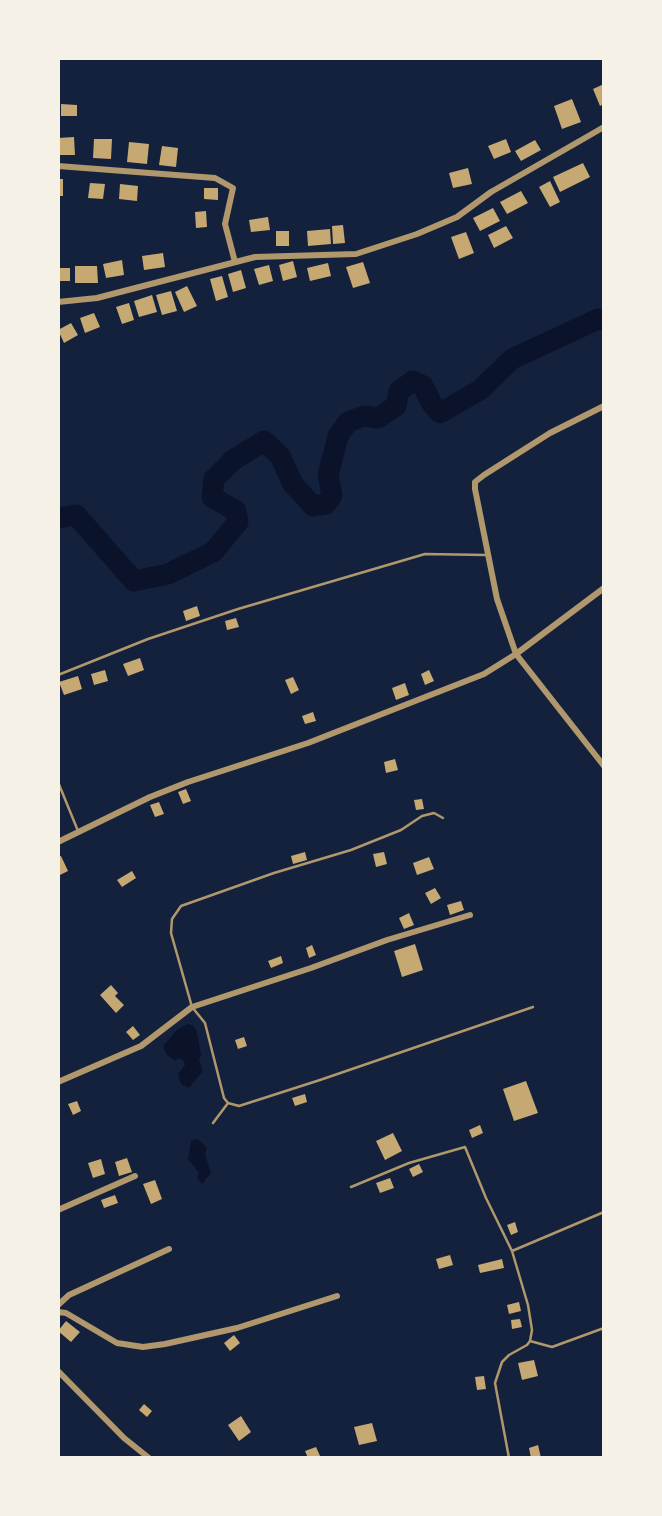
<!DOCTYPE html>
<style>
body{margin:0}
#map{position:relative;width:662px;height:1516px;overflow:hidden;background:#14213d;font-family:"DM Sans",sans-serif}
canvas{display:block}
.frame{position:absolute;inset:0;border:60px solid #f6f1e7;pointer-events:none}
</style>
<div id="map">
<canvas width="662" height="1516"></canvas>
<div class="frame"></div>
</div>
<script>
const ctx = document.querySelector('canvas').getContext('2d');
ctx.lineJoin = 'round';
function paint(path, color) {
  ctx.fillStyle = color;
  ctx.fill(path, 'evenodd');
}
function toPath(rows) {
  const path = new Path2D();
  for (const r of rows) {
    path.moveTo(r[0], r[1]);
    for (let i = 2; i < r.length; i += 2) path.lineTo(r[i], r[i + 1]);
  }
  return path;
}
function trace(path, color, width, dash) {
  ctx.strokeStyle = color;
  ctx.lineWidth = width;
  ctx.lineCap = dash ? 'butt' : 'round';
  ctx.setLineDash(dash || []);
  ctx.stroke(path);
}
paint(toPath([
 [188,1024,194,1026,197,1033,201,1054,199,1060,203,1071,189,1088,181,1084,178,1074,185,1065,184,1061,179,1058,175,1061,166,1054,163,1046,177,1030],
 [195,1139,199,1140,207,1148,205,1154,211,1173,202,1184,197,1177,199,1173,188,1159,191,1141]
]), '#0b132b');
trace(toPath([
 [58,518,76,515,134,581,168,574,213,552,238,522,236,511,212,497,214,479,233,460,264,441,280,456,293,484,313,506,326,504,332,495,328,475,338,436,348,422,364,416,378,418,396,406,399,391,413,381,423,386,432,404,440,413,480,390,512,359,598,319,604,320]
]), '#0b132b', 21);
paint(toPath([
 [604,84,604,104,600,106,593,89],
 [572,99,581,122,562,129,554,106],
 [61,104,77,105,77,116,61,116],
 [74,137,75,155,58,155,58,138],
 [94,139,112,139,111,159,93,158],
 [506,139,511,152,494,159,488,146],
 [535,140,541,150,521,161,515,151],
 [129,142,149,144,147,164,127,162],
 [162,146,178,148,176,167,159,165],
 [583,163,590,177,560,192,553,177],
 [468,168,472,184,453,188,449,173],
 [58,179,63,179,63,196,58,196],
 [550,181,560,202,550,207,539,187],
 [90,183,105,184,103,199,88,198],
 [120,184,138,186,137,201,119,199],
 [204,188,218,188,218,200,204,199],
 [521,191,528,203,507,214,500,202],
 [493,208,500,221,480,231,473,218],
 [206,211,207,227,196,228,195,212],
 [268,217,270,230,251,232,249,220],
 [343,225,345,243,333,244,332,226],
 [506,226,513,238,494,248,488,235],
 [330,229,331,244,308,246,307,231],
 [276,231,289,231,289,246,276,246],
 [466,232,474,253,459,259,451,237],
 [163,253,165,267,144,270,142,256],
 [122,260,124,275,106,278,103,264],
 [293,261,297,277,283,281,279,265],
 [363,262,370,283,353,288,346,267],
 [328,263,331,276,310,281,307,268],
 [269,265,273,281,259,285,254,269],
 [75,266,97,266,98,283,75,283],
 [58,268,70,268,70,281,58,281],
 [241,270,246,288,233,292,228,274],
 [222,276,228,297,216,301,210,279],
 [187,286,197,306,184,312,175,292],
 [171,291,177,311,162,315,156,295],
 [152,295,157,312,139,317,134,301],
 [129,303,134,320,122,324,116,307],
 [94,313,100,327,85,333,80,318],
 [71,323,78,335,64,343,58,330],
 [197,606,200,616,186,621,183,611],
 [236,618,239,627,227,630,225,621],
 [140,658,144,670,128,676,123,664],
 [105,670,108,681,94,685,91,674],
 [429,670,434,681,425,685,421,674],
 [78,676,82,689,64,695,59,682],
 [293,677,299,690,291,694,285,680],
 [405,683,409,695,396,700,392,688],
 [313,712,316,721,305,724,302,716],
 [395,759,398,770,386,773,384,762],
 [186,789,191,801,183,804,178,792],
 [422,799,424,809,416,810,414,800],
 [159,802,164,814,155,817,150,805],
 [305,852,307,860,293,864,291,856],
 [384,852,387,864,376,867,373,854],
 [61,856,68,871,58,876,58,857],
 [429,857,434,869,417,875,413,863],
 [132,871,136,878,122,887,117,880],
 [435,888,441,898,431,904,425,893],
 [461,901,464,910,450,915,447,905],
 [409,913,414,925,404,929,399,918],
 [415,944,423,970,402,977,394,951],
 [312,945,316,955,309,958,306,948],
 [281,956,283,963,271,968,268,961],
 [111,985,118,993,115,996,124,1005,116,1013,100,995],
 [133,1026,140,1035,133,1040,126,1032],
 [244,1037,247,1046,238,1049,235,1040],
 [526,1081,538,1113,514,1121,503,1089],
 [305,1094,307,1102,295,1106,292,1098],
 [77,1101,81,1111,73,1115,68,1104],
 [480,1125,483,1133,472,1138,469,1130],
 [393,1133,402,1151,385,1160,376,1141],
 [127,1158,132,1172,119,1176,115,1162],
 [101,1159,105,1174,93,1178,88,1163],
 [419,1164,423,1172,413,1177,409,1169],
 [390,1178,394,1188,380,1193,376,1183],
 [155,1180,162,1199,151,1204,143,1184],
 [115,1195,118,1203,104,1208,101,1200],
 [515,1222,518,1232,511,1235,507,1225],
 [450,1255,453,1265,439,1269,436,1259],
 [502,1259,504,1268,480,1273,478,1265],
 [519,1302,521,1311,509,1314,507,1305],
 [520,1319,522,1327,512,1329,511,1320],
 [66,1321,80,1332,71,1342,58,1331],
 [234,1335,240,1343,230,1351,224,1343],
 [534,1360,538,1376,522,1380,518,1363],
 [484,1376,486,1389,477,1390,475,1377],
 [144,1404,152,1411,147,1417,139,1410],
 [241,1416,251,1432,239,1441,228,1425],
 [372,1423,377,1441,359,1445,354,1427],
 [538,1445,541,1458,531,1458,529,1448],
 [316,1447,321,1458,308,1458,305,1451]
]), '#c6a872');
trace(toPath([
 [58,675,148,639,238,609,425,554,486,555],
 [58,782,78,831],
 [443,818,434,813,422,816,401,830,351,850,274,873,181,906,172,919,171,933,192,1007,205,1023,224,1098,228,1103,239,1106,320,1080,533,1007],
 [213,1123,228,1103],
 [351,1187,409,1163,465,1147,486,1198,512,1251,528,1305,532,1330,530,1341,527,1345,509,1355,502,1362,495,1383,509,1458],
 [512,1251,604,1212],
 [530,1341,552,1347,604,1328]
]), '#b1986c', 2.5);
trace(toPath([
 [58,166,215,178,233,188,225,224,235,262],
 [58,302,97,298,255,257,356,254,417,234,457,217,491,192,604,127],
 [604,406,550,433,484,475,475,482,475,489,497,599,516,654,604,766],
 [58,842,150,797,188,782,308,743,484,674,516,654,604,588],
 [58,1082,141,1046,192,1007,311,968,387,940,470,915],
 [58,1210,135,1176],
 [58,1305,69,1295,169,1249],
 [58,1312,66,1313,117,1343,143,1347,165,1344,237,1328,337,1296],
 [58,1371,124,1438,149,1458]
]), '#b1986c', 6);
</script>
